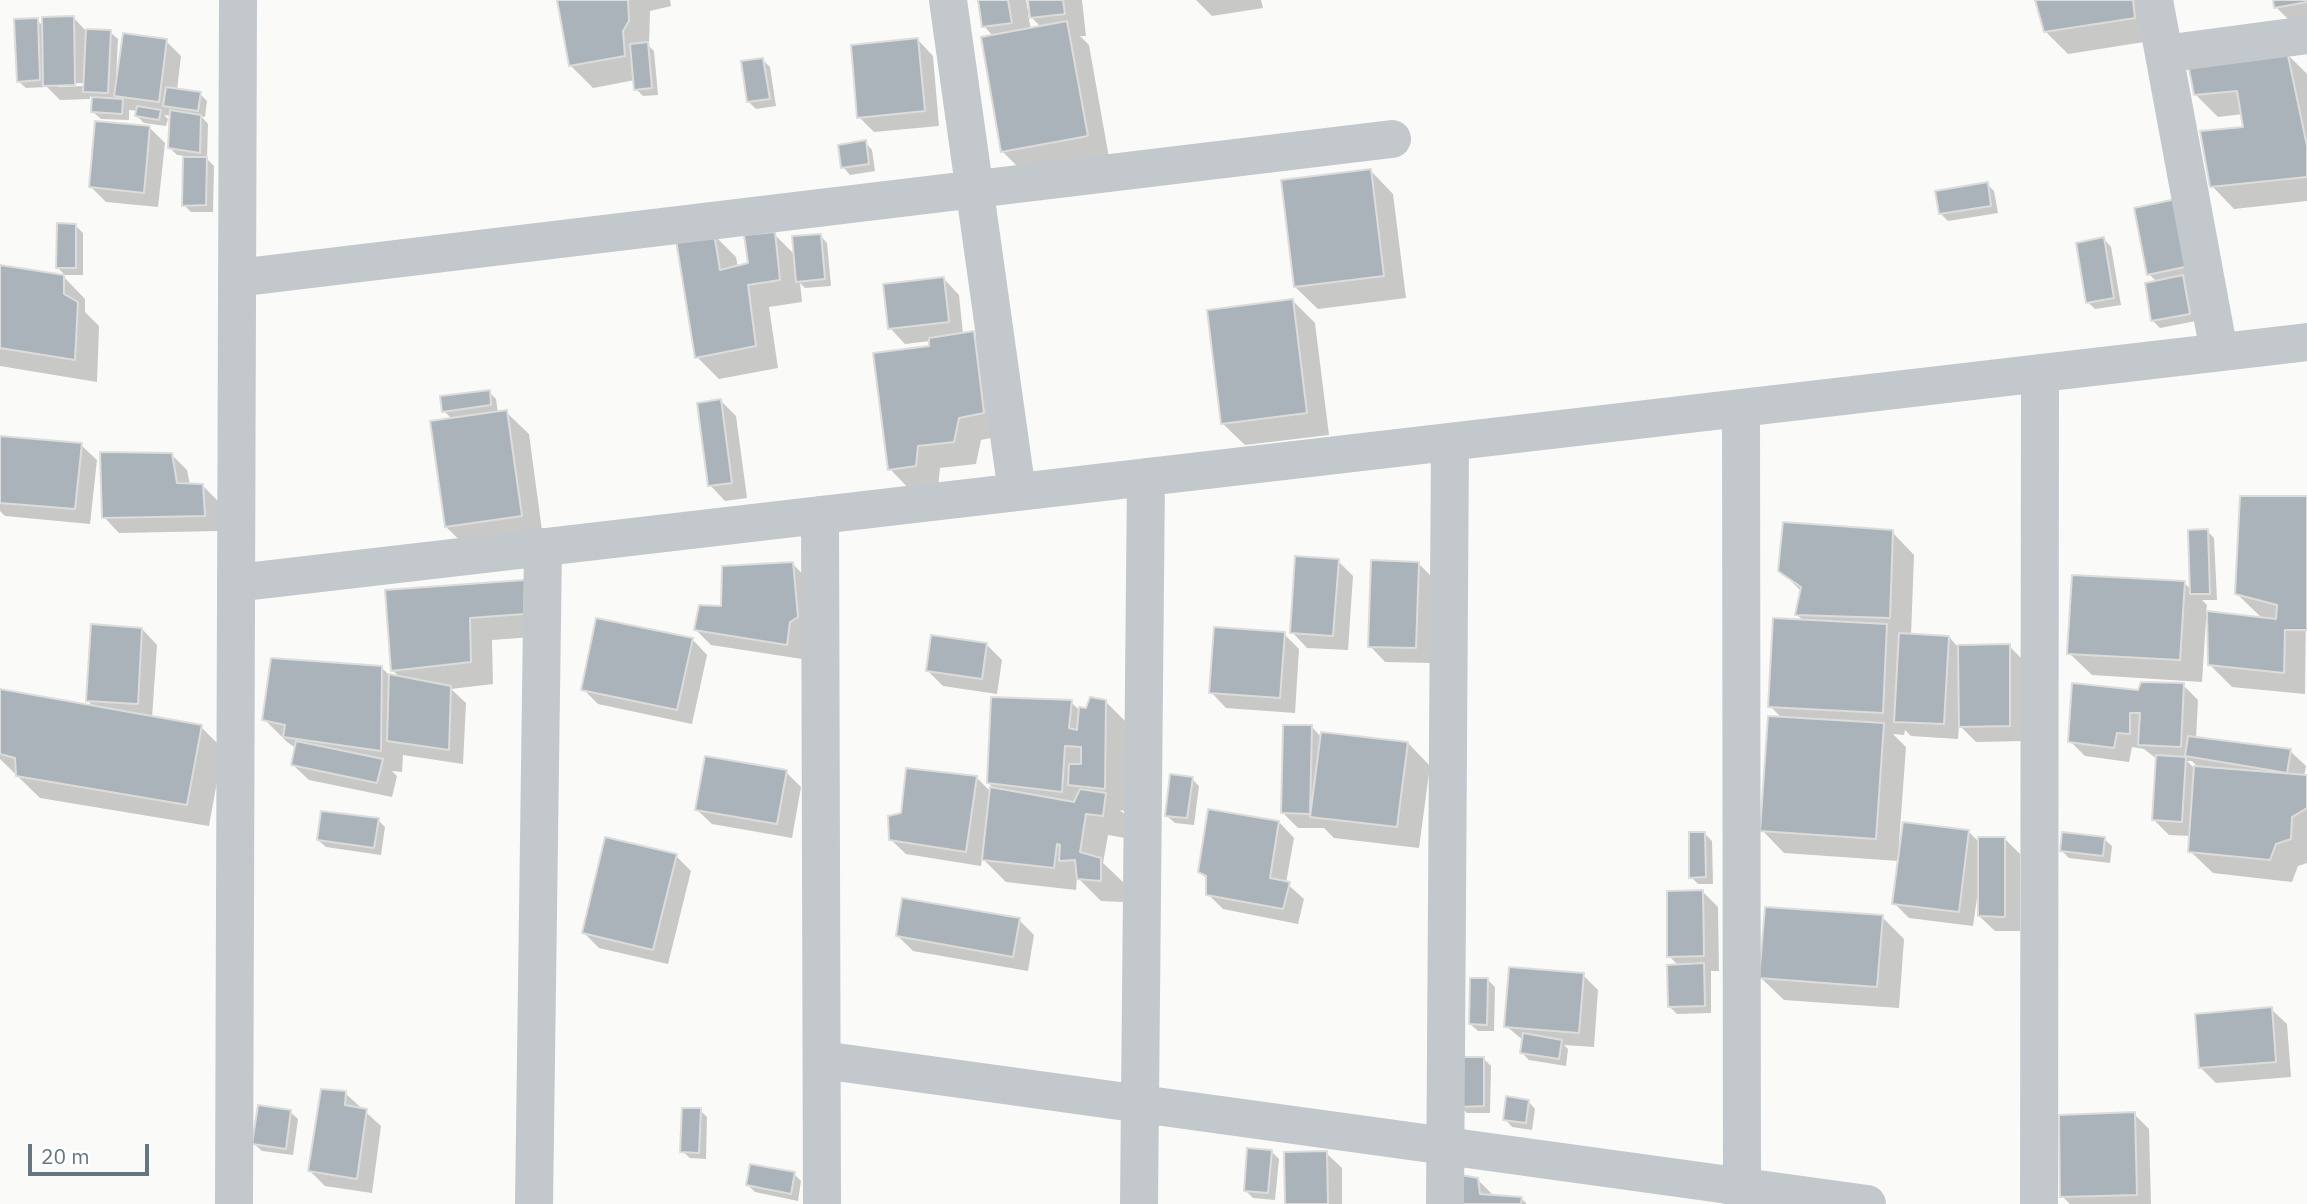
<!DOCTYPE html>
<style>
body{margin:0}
#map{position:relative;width:2307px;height:1204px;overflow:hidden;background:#fafaf8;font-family:"IBM Plex Sans",sans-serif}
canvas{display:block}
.scale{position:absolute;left:28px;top:1144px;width:121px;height:32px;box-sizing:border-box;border:4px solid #657683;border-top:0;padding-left:9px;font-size:21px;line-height:24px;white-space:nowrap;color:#657683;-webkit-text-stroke:5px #fff;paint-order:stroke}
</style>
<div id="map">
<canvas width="2307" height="1204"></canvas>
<div class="scale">20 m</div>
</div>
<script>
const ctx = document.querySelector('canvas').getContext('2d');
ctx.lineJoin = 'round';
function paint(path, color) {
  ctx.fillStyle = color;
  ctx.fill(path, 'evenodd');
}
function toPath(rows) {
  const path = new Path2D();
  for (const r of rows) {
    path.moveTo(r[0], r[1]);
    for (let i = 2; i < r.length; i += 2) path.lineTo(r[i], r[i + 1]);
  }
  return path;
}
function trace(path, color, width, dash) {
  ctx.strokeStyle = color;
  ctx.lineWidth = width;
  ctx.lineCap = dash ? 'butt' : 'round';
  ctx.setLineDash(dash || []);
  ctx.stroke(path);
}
paint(toPath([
 [559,0,670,0,671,6,650,11,649,46,654,51,658,95,643,96,636,89,635,80,593,88,571,66],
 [980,0,1026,0,1028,11,1031,10,1030,0,1082,0,1086,36,1080,36,1089,45,1109,158,1025,174,1002,151,994,37,984,26],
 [1028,14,1042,28,1031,30],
 [1196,0,1261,0,1263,8,1212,16],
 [2037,0,2141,0,2157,40,2068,54,2045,31],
 [2275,0,2307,0,2307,20,2291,22,2276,7],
 [74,18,86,31,110,32,118,39,116,79,119,79,166,41,181,56,177,90,200,94,207,101,205,117,201,116,208,124,207,159,214,166,213,212,191,212,184,205,185,156,177,155,170,148,172,116,164,115,168,119,166,126,144,123,137,116,138,111,129,110,129,120,101,119,93,112,93,99,90,96,90,99,60,100,47,87,26,88,18,81,37,20,44,27],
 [84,83,84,86,58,87,58,84],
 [918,40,933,56,939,126,874,132,859,117],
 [2286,53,2307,74,2307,201,2234,209,2212,186,2245,129,2243,114,2218,117,2195,94],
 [763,60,770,67,776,106,756,109,749,102],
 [150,128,165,143,158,207,106,202,90,186],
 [865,142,872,150,875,171,850,175,843,167],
 [1371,171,1393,194,1406,298,1318,309,1295,287],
 [1987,184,1994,191,1998,213,1948,221,1941,214],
 [2175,201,2196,321,2160,328,2153,321,2157,282,2149,274],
 [76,226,83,233,83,275,65,275,58,268],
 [713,234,736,257,738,268,750,265,774,234,795,255,820,235,827,243,831,286,805,288,800,283,802,302,769,307,778,368,719,379,697,357],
 [2104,239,2111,247,2121,305,2095,309,2088,302],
 [0,267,63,276,85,299,85,312,99,326,97,382,0,366],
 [944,279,959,295,963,334,973,333,995,356,1006,435,981,440,976,464,940,468,938,488,912,492,890,469,931,348,930,341,905,344,890,328],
 [1293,301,1315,323,1329,435,1245,445,1222,423],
 [489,392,496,399,498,413,506,412,529,434,543,538,469,549,446,527,453,420,444,411],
 [721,401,736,416,747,498,725,501,710,485],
 [0,438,81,445,97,460,90,524,5,516,0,511],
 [172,455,187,470,190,485,202,485,218,501,219,531,119,533,104,517],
 [2307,498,2305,694,2232,687,2210,665,2209,620,2206,620,2202,682,2092,675,2069,653,2184,583,2192,590,2207,531,2214,538,2217,600,2202,600,2207,605,2206,613,2263,619,2236,593],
 [1892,532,1914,555,1911,636,1949,637,1958,647,2009,646,2024,661,2025,741,1976,742,1959,725,1958,739,1911,736,1905,730,1904,735,1893,734,1906,747,1899,843,1968,831,1980,843,2004,838,2020,854,2020,931,1995,931,1979,916,1979,898,1977,898,1973,926,1909,918,1894,903,1899,861,1784,853,1762,830,1782,718,1770,706,1804,621,1796,614,1802,592,1780,570],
 [1338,561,1353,576,1348,650,1307,648,1292,632],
 [1418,563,1434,579,1431,663,1385,662,1370,646],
 [793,564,808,580,802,659,711,645,696,630],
 [525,581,546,636,492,640,493,684,451,689,466,703,463,764,403,755,402,772,392,771,397,776,392,797,309,780,293,765,297,749,287,742,264,719,382,668,390,676,401,678,392,670,387,591],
 [142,629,157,645,152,718,201,727,223,749,209,826,40,798,0,759,0,691,95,708,87,700],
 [1284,634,1299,649,1295,713,1226,708,1211,692],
 [692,639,707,655,692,724,598,704,583,689],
 [986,644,1002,660,997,694,943,686,928,671],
 [2183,685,2198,700,2196,739,2290,751,2306,766,2304,777,2307,778,2307,863,2298,866,2292,882,2213,873,2190,851,2191,836,2169,835,2154,820,2157,759,2144,749,2132,747,2129,762,2085,756,2070,741,2139,692],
 [2187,761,2192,761,2200,769,2194,768],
 [1105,701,1128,724,1126,811,1120,810,1127,817,1125,838,1108,835,1103,863,1123,882,1123,902,1101,901,1077,877,1076,890,1006,882,982,858,981,866,906,854,890,839,903,815,976,777,991,792,996,790,988,783,1071,702,1080,711],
 [1312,727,1322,738,1408,743,1430,766,1419,848,1334,838,1324,828,1298,828,1282,812],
 [786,772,801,787,792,838,712,824,696,809],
 [1192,779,1199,786,1194,825,1175,823,1167,816],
 [378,820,385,827,381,855,326,847,318,840],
 [1279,822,1294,838,1286,883,1304,899,1298,924,1223,909,1208,894,1208,880,1199,871],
 [1704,833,1712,841,1713,884,1698,884,1691,877],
 [2104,839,2112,846,2110,863,2069,858,2062,851],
 [676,856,691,871,668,964,599,948,584,933],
 [1703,892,1718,907,1719,971,1711,971,1711,1013,1677,1014,1670,1007,1679,966,1669,956],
 [1882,917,1904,939,1899,1008,1784,1000,1761,978],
 [1019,920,1034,935,1028,971,913,951,898,936],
 [1583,975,1598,990,1594,1047,1564,1045,1568,1049,1566,1066,1529,1060,1522,1053,1524,1041,1506,1026],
 [1488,980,1495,987,1494,1031,1478,1031,1470,1024],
 [2271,1009,2287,1024,2291,1077,2216,1083,2200,1067],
 [1484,1059,1491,1066,1490,1113,1467,1113,1460,1106],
 [345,1093,381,1126,372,1193,325,1186,310,1171],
 [1528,1101,1535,1109,1532,1130,1512,1127,1505,1119],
 [700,1110,707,1117,706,1159,690,1158,682,1151],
 [290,1112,298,1119,293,1155,262,1151,254,1144],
 [2134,1114,2149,1129,2151,1204,2070,1204,2062,1196],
 [1272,1152,1279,1159,1275,1200,1253,1198,1245,1190],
 [1326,1153,1342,1168,1342,1204,1286,1204],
 [794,1174,801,1181,798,1201,755,1192,748,1185],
 [1478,1180,1493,1195,1521,1198,1527,1204,1462,1204]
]), '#0003');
const building = toPath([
 [557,0,628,0,629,21,623,31,625,56,569,66,557,0],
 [978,0,1008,0,1012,23,982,27,978,0],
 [1028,0,1063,0,1065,14,1030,18,1028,0],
 [2035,0,2133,0,2135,18,2044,32,2035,0],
 [2273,0,2307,0,2307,2,2274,8,2273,0],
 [74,16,75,85,43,86,42,17,74,16],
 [38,18,40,80,17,82,14,19,38,18],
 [1067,21,1088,136,1001,152,981,37,1067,21],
 [86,29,111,30,108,93,83,92,86,29],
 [123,33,167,39,159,102,114,96,123,33],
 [918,38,925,111,857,118,851,45,918,38],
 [648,42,652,88,634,90,630,44,648,42],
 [2287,51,2307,146,2307,177,2210,187,2200,131,2243,127,2237,91,2194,95,2188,64,2287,51],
 [763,58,770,99,747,102,741,61,763,58],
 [166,87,201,92,198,111,163,106,166,87],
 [92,97,123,99,122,114,91,112,92,97],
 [137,106,161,110,159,120,135,116,137,106],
 [170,110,201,115,200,153,168,148,170,110],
 [95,121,150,126,144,193,89,187,95,121],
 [866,140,869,164,841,168,838,145,866,140],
 [183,157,207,157,206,205,182,206,183,157],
 [1371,169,1384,276,1294,287,1281,180,1371,169],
 [1988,182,1991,206,1939,214,1935,191,1988,182],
 [2176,199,2189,266,2147,275,2134,208,2176,199],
 [57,223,76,224,76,268,56,268,57,223],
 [775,232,780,280,748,285,756,346,695,358,676,240,714,233,720,270,748,263,744,235,775,232],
 [821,234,825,279,796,282,792,236,821,234],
 [2104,237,2114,298,2086,303,2076,243,2104,237],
 [0,265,64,275,64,294,78,302,75,360,0,348,0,265],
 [2183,275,2190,314,2151,321,2145,283,2183,275],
 [944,277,949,322,888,329,883,284,944,277],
 [1293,299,1307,413,1221,424,1207,310,1293,299],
 [974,331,984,413,959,418,954,442,918,446,916,466,888,470,873,353,929,346,929,338,974,331],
 [490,390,491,405,442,412,440,396,490,390],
 [721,399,732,483,708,486,697,403,721,399],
 [507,410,522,516,445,527,430,421,507,410],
 [0,436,82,443,75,509,0,503,0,436],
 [100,452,172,453,177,483,203,484,205,516,102,518,100,452],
 [2240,496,2307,496,2307,630,2285,630,2284,673,2208,665,2207,611,2276,619,2277,605,2235,594,2240,496],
 [1783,522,1893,530,1890,618,1795,615,1801,587,1778,571,1783,522],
 [2208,529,2210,594,2190,594,2188,530,2208,529],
 [1295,556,1339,559,1333,636,1290,633,1295,556],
 [1371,560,1419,562,1416,648,1368,647,1371,560],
 [793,562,798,617,790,622,787,645,694,630,699,605,721,606,722,566,793,562],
 [2072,575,2185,581,2180,660,2067,654,2072,575],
 [525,580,524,614,470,618,471,662,391,671,385,590,525,580],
 [596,618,693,638,677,710,581,690,596,618],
 [1773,618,1887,624,1883,713,1768,707,1773,618],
 [91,624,142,628,138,704,86,701,91,624],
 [1214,627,1285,632,1280,698,1209,693,1214,627],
 [1899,633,1949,636,1944,724,1894,722,1899,633],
 [931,635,987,643,982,679,926,671,931,635],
 [2010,644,2010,726,1959,727,1958,645,2010,644],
 [271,658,382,666,381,751,283,737,285,725,262,720,271,658],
 [389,674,451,686,449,750,387,741,389,674],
 [2141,682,2184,683,2181,747,2138,745,2140,713,2130,713,2130,734,2117,733,2114,748,2068,742,2072,683,2138,690,2141,682],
 [0,689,202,725,187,805,16,776,15,758,0,754,0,689],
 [991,697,1072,700,1069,728,1077,730,1079,707,1086,708,1090,697,1106,700,1105,789,1068,785,1069,764,1081,764,1081,747,1065,746,1062,792,987,783,991,697],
 [1768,716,1884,723,1876,839,1760,831,1768,716],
 [1283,725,1312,725,1310,814,1281,813,1283,725],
 [1321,732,1408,742,1397,827,1310,817,1321,732],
 [2188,736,2291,749,2287,773,2185,756,2188,736],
 [296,741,383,759,377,783,291,765,296,741],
 [2156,755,2186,757,2182,822,2152,820,2156,755],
 [705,756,787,770,777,824,695,810,705,756],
 [2194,766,2307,775,2307,808,2292,817,2291,839,2276,844,2270,860,2188,852,2194,766],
 [906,768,977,776,966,852,889,840,888,816,901,813,906,768],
 [1170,774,1193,777,1187,818,1165,816,1170,774],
 [990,787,1074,802,1080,789,1106,793,1103,816,1086,814,1080,852,1101,858,1101,881,1077,879,1075,860,1059,861,1060,845,1057,844,1054,868,982,860,990,787],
 [1208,809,1279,821,1270,878,1290,882,1283,909,1206,895,1206,876,1198,872,1208,809],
 [321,811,379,818,374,848,317,840,321,811],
 [1903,822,1969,830,1959,912,1892,904,1903,822],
 [1689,832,1705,832,1706,877,1689,878,1689,832],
 [2062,832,2105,837,2103,856,2060,851,2062,832],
 [605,837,677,854,653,950,582,933,605,837],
 [1978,837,2005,837,2005,917,1978,916,1978,837],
 [1703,890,1704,956,1667,957,1667,891,1703,890],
 [902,898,1020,918,1013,957,896,936,902,898],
 [1765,907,1883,915,1877,987,1759,978,1765,907],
 [1704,963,1705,1006,1668,1007,1667,965,1704,963],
 [1509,967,1584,973,1579,1033,1504,1027,1509,967],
 [1470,978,1488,978,1487,1025,1469,1024,1470,978],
 [2272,1007,2276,1062,2199,1068,2195,1014,2272,1007],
 [1523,1033,1562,1040,1559,1059,1520,1053,1523,1033],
 [1459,1057,1484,1057,1484,1106,1458,1107,1459,1057],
 [321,1089,346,1091,345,1105,367,1109,357,1179,308,1171,321,1089],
 [1506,1096,1529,1100,1526,1123,1503,1120,1506,1096],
 [258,1105,291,1110,286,1149,252,1144,258,1105],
 [682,1108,701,1108,699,1153,680,1152,682,1108],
 [2135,1112,2137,1195,2060,1197,2059,1115,2135,1112],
 [1247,1148,1272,1150,1268,1193,1244,1191,1247,1148],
 [1327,1151,1328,1204,1285,1204,1284,1152,1327,1151],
 [750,1164,795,1172,791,1194,746,1185,750,1164],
 [1461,1175,1478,1178,1480,1194,1522,1197,1521,1204,1460,1204,1461,1175]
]);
paint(building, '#aab3b9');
trace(building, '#dcdcda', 2);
trace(toPath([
 [948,0,1017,492],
 [2154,0,2219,352],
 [2164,54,2307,35],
 [237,278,1392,139],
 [1741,408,1742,1204],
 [820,515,822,1204],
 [236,583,2307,342],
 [822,1060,1867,1204],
 [234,1204,238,0],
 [534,1204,543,547],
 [1139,1204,1146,477],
 [1445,1204,1450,442],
 [2039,1204,2040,373]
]), '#c3c8cc', 38);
</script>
